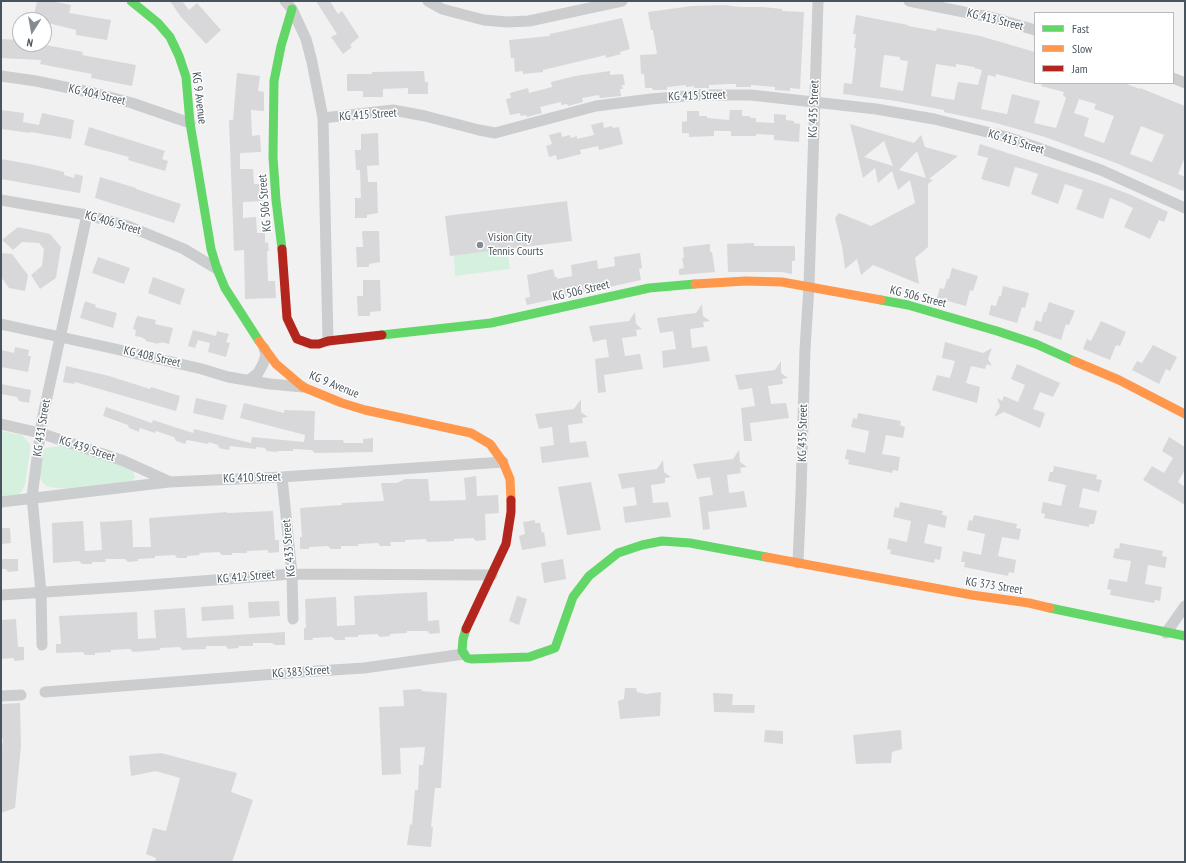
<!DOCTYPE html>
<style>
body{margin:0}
#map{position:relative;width:1186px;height:863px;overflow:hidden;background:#f2f1f1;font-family:"PT Sans Narrow",sans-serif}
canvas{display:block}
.frame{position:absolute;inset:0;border:2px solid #48545d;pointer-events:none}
.legend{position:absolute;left:1034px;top:12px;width:140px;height:72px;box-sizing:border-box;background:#fff;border:1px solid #b6bbbe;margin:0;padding:5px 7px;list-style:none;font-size:12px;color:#48545d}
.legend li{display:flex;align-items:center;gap:8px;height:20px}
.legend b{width:20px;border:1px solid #b6bbbe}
.north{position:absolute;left:12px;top:12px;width:40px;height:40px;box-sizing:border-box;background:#fff;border:1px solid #b6bbbe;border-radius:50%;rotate:191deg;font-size:11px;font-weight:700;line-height:16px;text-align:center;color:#48545d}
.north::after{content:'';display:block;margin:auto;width:14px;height:18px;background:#848b91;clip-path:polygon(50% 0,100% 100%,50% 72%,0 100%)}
</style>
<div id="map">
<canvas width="1186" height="863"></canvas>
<div class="frame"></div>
<ul class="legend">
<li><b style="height:5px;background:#63d668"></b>Fast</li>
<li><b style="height:5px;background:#ff974d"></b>Slow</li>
<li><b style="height:5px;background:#b3261e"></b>Jam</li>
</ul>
<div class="north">N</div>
</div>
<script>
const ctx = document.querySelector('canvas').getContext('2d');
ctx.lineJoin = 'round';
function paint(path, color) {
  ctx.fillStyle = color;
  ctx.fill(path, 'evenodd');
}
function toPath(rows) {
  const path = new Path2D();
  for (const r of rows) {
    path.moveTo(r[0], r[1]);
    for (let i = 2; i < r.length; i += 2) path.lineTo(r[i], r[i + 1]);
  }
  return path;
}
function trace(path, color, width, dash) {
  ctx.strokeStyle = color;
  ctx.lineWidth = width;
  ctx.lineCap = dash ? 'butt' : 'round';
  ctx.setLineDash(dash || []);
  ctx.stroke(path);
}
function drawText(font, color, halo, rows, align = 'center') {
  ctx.font = font + ' "PT Sans Narrow",sans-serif';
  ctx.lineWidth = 3;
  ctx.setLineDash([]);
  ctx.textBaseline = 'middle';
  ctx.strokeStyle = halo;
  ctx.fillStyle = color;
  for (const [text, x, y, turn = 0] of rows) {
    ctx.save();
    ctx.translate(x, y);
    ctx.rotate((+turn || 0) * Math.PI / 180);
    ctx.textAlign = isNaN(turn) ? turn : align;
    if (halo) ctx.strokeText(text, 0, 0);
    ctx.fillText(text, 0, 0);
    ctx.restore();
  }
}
paint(toPath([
 [504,215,510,269,455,276,452,220],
 [1,431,22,435,30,444,30,452,25,484,22,491,17,497,1,499],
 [68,445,133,470,135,478,131,481,68,489,48,487,43,483,40,478,40,459,45,448]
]), '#d6f0df');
paint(toPath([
 [37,1,51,1,71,5,69,13,111,20,107,40,76,35,76,30,44,22,44,20,33,20],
 [170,1,182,1,189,10,197,3,221,30,206,44,181,17],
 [316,1,330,1,338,14,342,11,359,37,350,45,352,47,343,54,331,37,337,34],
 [725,5,740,7,763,7,782,9,782,11,804,12,800,89,790,88,790,91,775,90,775,87,751,85,751,87,736,87,736,84,729,84,709,85,709,88,694,88,694,86,686,87,686,85,667,87,667,90,653,90,652,88,645,88,644,74,641,74,640,55,657,54,653,30,651,30,648,12,692,6],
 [856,15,908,25,908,26,936,31,937,28,980,36,1035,52,1035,84,996,74,996,77,988,75,981,109,1007,114,1012,94,1040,101,1034,123,1056,128,1066,98,1063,95,1064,92,1041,86,1042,83,1124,83,1140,89,1140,88,1185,106,1185,157,1178,174,1185,177,1185,187,1183,191,1116,163,1045,137,996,123,944,112,944,110,896,101,843,94,844,83,852,84,856,48,854,48,856,34,853,34],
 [884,55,900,57,900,60,908,61,903,91,880,87],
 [936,64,956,67,956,64,975,67,974,68,982,70,978,85,958,82,954,100,931,96],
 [1079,99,1096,104,1094,109,1114,116,1104,143,1084,136,1089,118,1074,113],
 [1141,126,1164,135,1152,162,1130,154],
 [622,18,630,49,620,52,621,54,606,58,606,55,543,70,543,72,523,74,523,71,515,72,514,58,511,58,509,40,550,36,550,34],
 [1,39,20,40,20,44,40,44,83,52,82,55,136,65,132,86,91,78,92,74,40,64,41,60,1,58],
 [424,71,425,82,428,82,428,94,408,94,408,88,383,89,383,97,363,97,363,91,347,91,347,74,372,74,372,72],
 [610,71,610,75,623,74,625,85,622,85,623,89,620,89,621,96,600,98,599,95,582,98,583,102,568,106,567,104,561,105,561,102,540,107,542,113,527,117,526,115,521,116,520,113,510,115,506,99,511,98,510,93,528,88,529,93,552,87,551,82,575,76],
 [237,73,260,76,258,91,264,92,264,111,251,110,252,136,260,135,261,152,240,153,240,169,253,169,254,184,262,184,263,201,243,202,243,218,256,217,257,233,265,233,265,243,268,242,269,251,267,251,268,281,275,281,276,298,245,299,244,250,234,251,229,120,233,120],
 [1,110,24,113,23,122,39,125,42,113,74,120,71,139,31,132,30,133,1,129],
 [730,110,742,110,742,116,750,116,750,118,756,118,756,122,774,123,774,114,786,115,786,120,794,121,794,123,800,124,799,142,774,140,774,135,756,134,756,136,731,136,731,131,714,131,714,136,689,137,689,133,682,133,682,122,687,121,687,111,699,111,699,116,707,116,707,118,729,120],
 [603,122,604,128,612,126,613,128,619,127,623,144,599,150,598,146,580,150,581,154,557,160,556,155,549,157,546,146,552,144,549,135,561,132,562,137,570,135,571,138,577,136,577,139,594,135,591,125],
 [850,124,914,143,921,135,925,147,958,156,929,179,933,180,928,184,928,247,915,258,919,284,873,265,861,275,857,259,845,269,842,246,835,218,839,213,871,226,915,203,910,180,898,190,892,171,878,183,875,168,863,178],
 [884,141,893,166,864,157],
 [917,151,926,178,899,170],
 [89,127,165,151,162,159,168,161,165,171,128,160,129,157,84,145],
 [378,133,379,165,367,166,368,182,377,182,378,213,367,215,367,218,355,218,355,198,361,198,360,170,356,170,355,150,361,150,361,134],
 [980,144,1096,182,1129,194,1168,212,1164,222,1159,220,1150,239,1124,227,1133,208,1123,203,1110,198,1103,219,1076,209,1083,190,1065,184,1058,204,1031,194,1038,174,1023,169,1015,167,1009,187,981,179,988,158,977,155],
 [1,159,35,165,64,172,64,175,74,178,75,174,83,176,80,193,1,179],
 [100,177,136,188,136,189,181,204,174,223,95,198],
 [567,201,572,241,450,256,445,216],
 [18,227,50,234,61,247,56,278,40,289,31,275,42,266,44,249,39,243,22,242,13,250,2,240],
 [362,231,379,231,380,262,369,264,369,267,357,267,356,247,363,247],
 [754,243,754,246,795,246,795,261,792,261,792,274,782,272,728,272,727,244],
 [710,244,710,252,712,252,715,272,679,275,679,269,684,268,682,258,684,258,683,247],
 [1,253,12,254,28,275,25,291,9,288,1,277],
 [640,253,642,268,639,269,641,280,527,305,525,298,530,297,527,275,553,269,555,277,557,277,557,279,572,276,571,265,597,260,598,269,615,266,614,257],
 [98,257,130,268,124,284,92,273],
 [952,268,978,276,973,291,970,290,966,306,937,298,940,288,944,289,947,279,949,279],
 [153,277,185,289,180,305,148,293],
 [363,280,380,280,381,311,370,312,370,316,358,316,357,296,363,296],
 [1003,286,1029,293,1025,308,1022,307,1017,323,989,315,991,305,996,306,999,296,1001,296],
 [85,301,96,305,95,307,117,313,113,328,80,318],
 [1049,302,1075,311,1069,325,1066,324,1061,340,1033,330,1036,320,1041,322,1044,312,1046,312],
 [702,304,703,316,710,321,703,322,704,327,690,329,692,348,707,346,710,361,663,368,662,351,676,349,673,331,660,333,657,318,696,313],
 [635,312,636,324,642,329,636,330,637,336,622,338,625,356,640,354,643,369,604,375,606,392,598,393,595,359,609,357,606,339,593,342,589,326,629,321],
 [137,316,156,320,155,324,173,328,169,344,161,342,161,343,158,343,158,344,146,341,146,340,141,337,135,336,136,330,133,329,136,318,137,318],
 [1101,321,1126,332,1120,346,1116,345,1110,360,1083,349,1087,339,1091,341],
 [193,330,216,336,217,331,229,334,226,342,230,343,226,357,208,352,210,343,198,340,195,348,188,346],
 [945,342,983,353,992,348,988,359,992,366,987,364,985,369,971,366,966,383,980,387,977,403,932,390,937,375,950,378,955,361,942,358],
 [1153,345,1177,357,1170,371,1166,369,1159,384,1132,370,1137,361,1142,363],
 [15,347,29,350,28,356,31,356,28,372,1,367,1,350,14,353],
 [781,361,781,373,788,378,782,379,783,384,768,386,771,404,786,403,789,418,750,423,752,441,744,441,741,408,755,406,752,388,739,390,735,375,775,370],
 [1017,364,1060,383,1053,397,1040,392,1033,409,1045,413,1040,428,1004,412,994,417,1000,406,997,398,1002,401,1004,396,1018,402,1025,385,1011,379],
 [66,366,109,376,150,389,151,387,180,396,176,411,75,382,74,384,63,382],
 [1,384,31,390,29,403,19,401,17,397,1,394],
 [196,398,227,405,223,420,193,413],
 [581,399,581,412,588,417,582,418,583,423,568,425,570,443,586,441,589,457,542,463,540,447,554,445,552,427,539,429,535,414,574,409],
 [244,403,284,413,284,410,315,411,314,440,343,440,344,443,363,443,363,439,373,438,373,452,315,453,312,450,293,449,293,451,277,451,277,452,267,451,265,448,256,447,256,449,230,446,229,450,219,448,218,445,209,442,208,444,187,440,185,444,176,441,174,437,156,431,155,433,140,428,139,432,129,428,128,425,103,416,106,407,152,423,153,420,193,433,194,429,251,443,252,437,304,442,305,435,240,418],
 [858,413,901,421,900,425,905,427,903,438,886,435,882,454,900,457,898,471,893,470,892,473,848,464,849,460,845,459,847,449,865,453,869,431,851,427,853,418,857,419],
 [1169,437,1185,447,1185,470,1178,482,1185,487,1185,505,1143,480,1152,466,1164,473,1173,458,1162,451],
 [739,450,740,462,747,467,740,468,741,473,727,475,729,493,744,491,747,507,708,512,710,529,703,530,699,497,713,495,710,477,697,479,693,464,733,459],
 [663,460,664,472,671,477,665,478,665,483,651,485,653,503,668,502,671,517,625,523,623,507,637,505,634,487,622,489,618,474,657,469],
 [1054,466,1097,475,1096,479,1102,480,1099,492,1083,488,1079,507,1097,511,1094,524,1089,524,1089,527,1044,518,1045,514,1041,513,1043,502,1061,506,1066,485,1048,481,1050,472,1053,472],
 [476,476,477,496,498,495,499,513,485,514,486,540,476,541,473,538,454,539,454,541,428,542,425,539,405,540,405,542,390,542,391,546,380,546,378,543,358,544,358,546,341,546,341,549,331,549,328,546,309,547,309,549,300,549,300,537,302,537,300,508,342,505,342,503,384,501,381,483,397,483,405,479,428,479,430,501,466,500,464,478],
 [591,482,601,530,567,535,558,487],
 [900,502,943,511,942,515,947,516,945,528,928,524,924,543,942,547,940,560,935,559,934,563,890,554,891,550,887,549,889,538,907,542,911,521,893,517,895,507,899,508],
 [273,511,275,540,279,540,279,552,269,553,267,550,247,551,247,553,232,553,232,555,222,555,219,552,199,553,200,555,187,556,187,558,177,558,175,555,155,556,155,558,138,559,138,561,128,562,125,559,105,559,106,562,92,562,92,564,82,564,79,561,53,563,52,523,83,521,85,551,102,550,100,522,132,520,133,547,151,547,149,518,227,512,227,513],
 [974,515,1017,524,1016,528,1021,529,1019,540,1002,537,998,556,1016,560,1014,573,1009,572,1008,576,964,567,965,562,961,562,963,551,981,555,985,534,967,530,969,520,972,521],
 [535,520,535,523,540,523,542,533,544,532,546,546,522,550,519,536,525,534,523,522],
 [1,528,10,528,11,543,1,544],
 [1120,543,1163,551,1162,556,1167,557,1165,568,1148,565,1145,584,1162,587,1160,601,1155,600,1154,603,1110,595,1111,590,1107,589,1109,579,1127,582,1131,561,1113,558,1115,548,1119,549],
 [1,559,18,559,18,571,8,572,6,569,1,569],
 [563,559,566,579,544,583,541,563],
 [427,592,428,621,439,620,440,633,430,634,427,631,407,631,407,633,390,634,390,636,380,637,377,634,358,635,358,637,345,637,345,640,335,640,332,637,312,638,313,640,304,640,304,628,306,628,305,599,336,597,337,626,355,625,354,596],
 [517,596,527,599,519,625,509,621],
 [279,601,280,616,249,618,248,602],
 [233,605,234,619,202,621,201,607],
 [185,608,187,638,285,632,285,645,275,645,272,643,253,643,253,646,238,646,239,648,228,649,226,646,206,646,206,649,182,650,180,647,160,648,160,650,133,652,130,649,111,650,111,652,95,653,95,655,85,655,83,652,56,653,56,644,61,644,59,616,137,612,138,639,156,638,154,610],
 [16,619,18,647,24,647,24,660,14,661,14,658,1,659,1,620],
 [625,688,636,688,637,692,646,694,661,692,660,716,620,719,618,701,624,699],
 [421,689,422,691,447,693,441,788,435,788,431,827,433,827,431,847,407,845,410,824,412,825,415,790,418,790,419,765,423,765,425,747,400,748,401,774,382,775,379,707,404,706,403,690],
 [713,693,733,694,732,705,755,705,754,713,714,712],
 [20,703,21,746,15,808,1,813,1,756,3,739,1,739,1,704],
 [765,730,783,731,783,744,764,742],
 [901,730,902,749,892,752,891,763,856,764,853,735],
 [161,753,237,773,231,792,253,800,232,862,155,862,156,858,146,854,153,828,166,831,180,778,156,771,131,776,129,756]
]), '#d8d8da');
trace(toPath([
 [285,1,292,9,306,39,312,62,323,118,393,110,425,116,479,130,495,133,596,106,651,99,698,95,751,95,876,109,934,119,1007,137,1101,170,1185,208],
 [428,1,442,9,484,20,507,22,529,21,622,1],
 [909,1,994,18,1035,30],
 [1,76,36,81,98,94,132,103,190,123],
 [1173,78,1185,83],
 [323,118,328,341],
 [1,200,87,215,128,226,184,249,217,269],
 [1,324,111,348,202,369,228,377,270,384,303,387],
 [249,380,258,373,263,364,266,355,264,348],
 [1,424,40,433,124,461,168,481],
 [282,477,292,574,293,619],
 [1,502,169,482,282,477,503,462],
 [798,563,801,493,805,349,809,286,818,1],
 [1,595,136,586,292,574,492,575],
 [1166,633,1185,606],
 [42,645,41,592,32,497,42,420,87,215],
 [45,692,301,672,364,668,464,654],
 [1,696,21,695]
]), '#cbcdcf', 11);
trace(toPath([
 [131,1,158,23,170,37,179,56,186,77,190,123,211,249,217,269,225,288,259,341],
 [282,249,276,200,273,157,274,81,281,46,292,9],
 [881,300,908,305,997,331,1036,344,1074,361],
 [382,335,491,323,649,288,695,284],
 [1050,608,1185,636],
 [466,629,463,639,462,651,467,658,471,659,529,657,555,648,573,597,589,576,618,553,642,545,662,541,690,543,766,557]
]), '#63d668', 9);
trace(toPath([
 [695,284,746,281,782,282,881,300],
 [259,341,276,364,303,387,342,403,365,410,471,433,490,444,503,462,510,479,511,500],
 [1074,361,1119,380,1185,414],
 [766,557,972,595,1029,603,1050,608]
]), '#ff974d', 9);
trace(toPath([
 [282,249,287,318,297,339,311,344,319,344,328,341,382,335],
 [466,629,506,544,511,512,511,500]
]), '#b3261e', 9);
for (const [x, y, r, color] of [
 [480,245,4,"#848b91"]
]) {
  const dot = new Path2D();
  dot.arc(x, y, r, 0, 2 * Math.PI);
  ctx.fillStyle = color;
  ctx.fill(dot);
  trace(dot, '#fff', 1.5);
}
drawText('12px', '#48545d', '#fff', [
 ["KG 413 Street",995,20,14],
 ["KG 404 Street",97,95,13],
 ["KG 415 Street",697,96,-2],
 ["KG 9 Avenue",199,98,83],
 ["KG 435 Street",814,109,-88],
 ["KG 415 Street",368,115,-4],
 ["KG 415 Street",1016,142,17],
 ["KG 506 Street",265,203,-95],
 ["KG 406 Street",113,223,16],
 ["KG 506 Street",581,291,-13],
 ["KG 506 Street",918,297,14],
 ["KG 408 Street",152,357,13],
 ["KG 9 Avenue",334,385,22],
 ["KG 431 Street",42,428,-81],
 ["KG 435 Street",803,433,-89],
 ["KG 439 Street",87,449,18],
 ["KG 410 Street",252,478,-2],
 ["KG 433 Street",289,548,-95],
 ["KG 412 Street",246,577,-5],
 ["KG 373 Street",994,586,9],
 ["KG 383 Street",301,672,-4]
]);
drawText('12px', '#48545d', '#fff', [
 ["Vision City",488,238],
 ["Tennis Courts",488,252]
], 'left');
</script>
